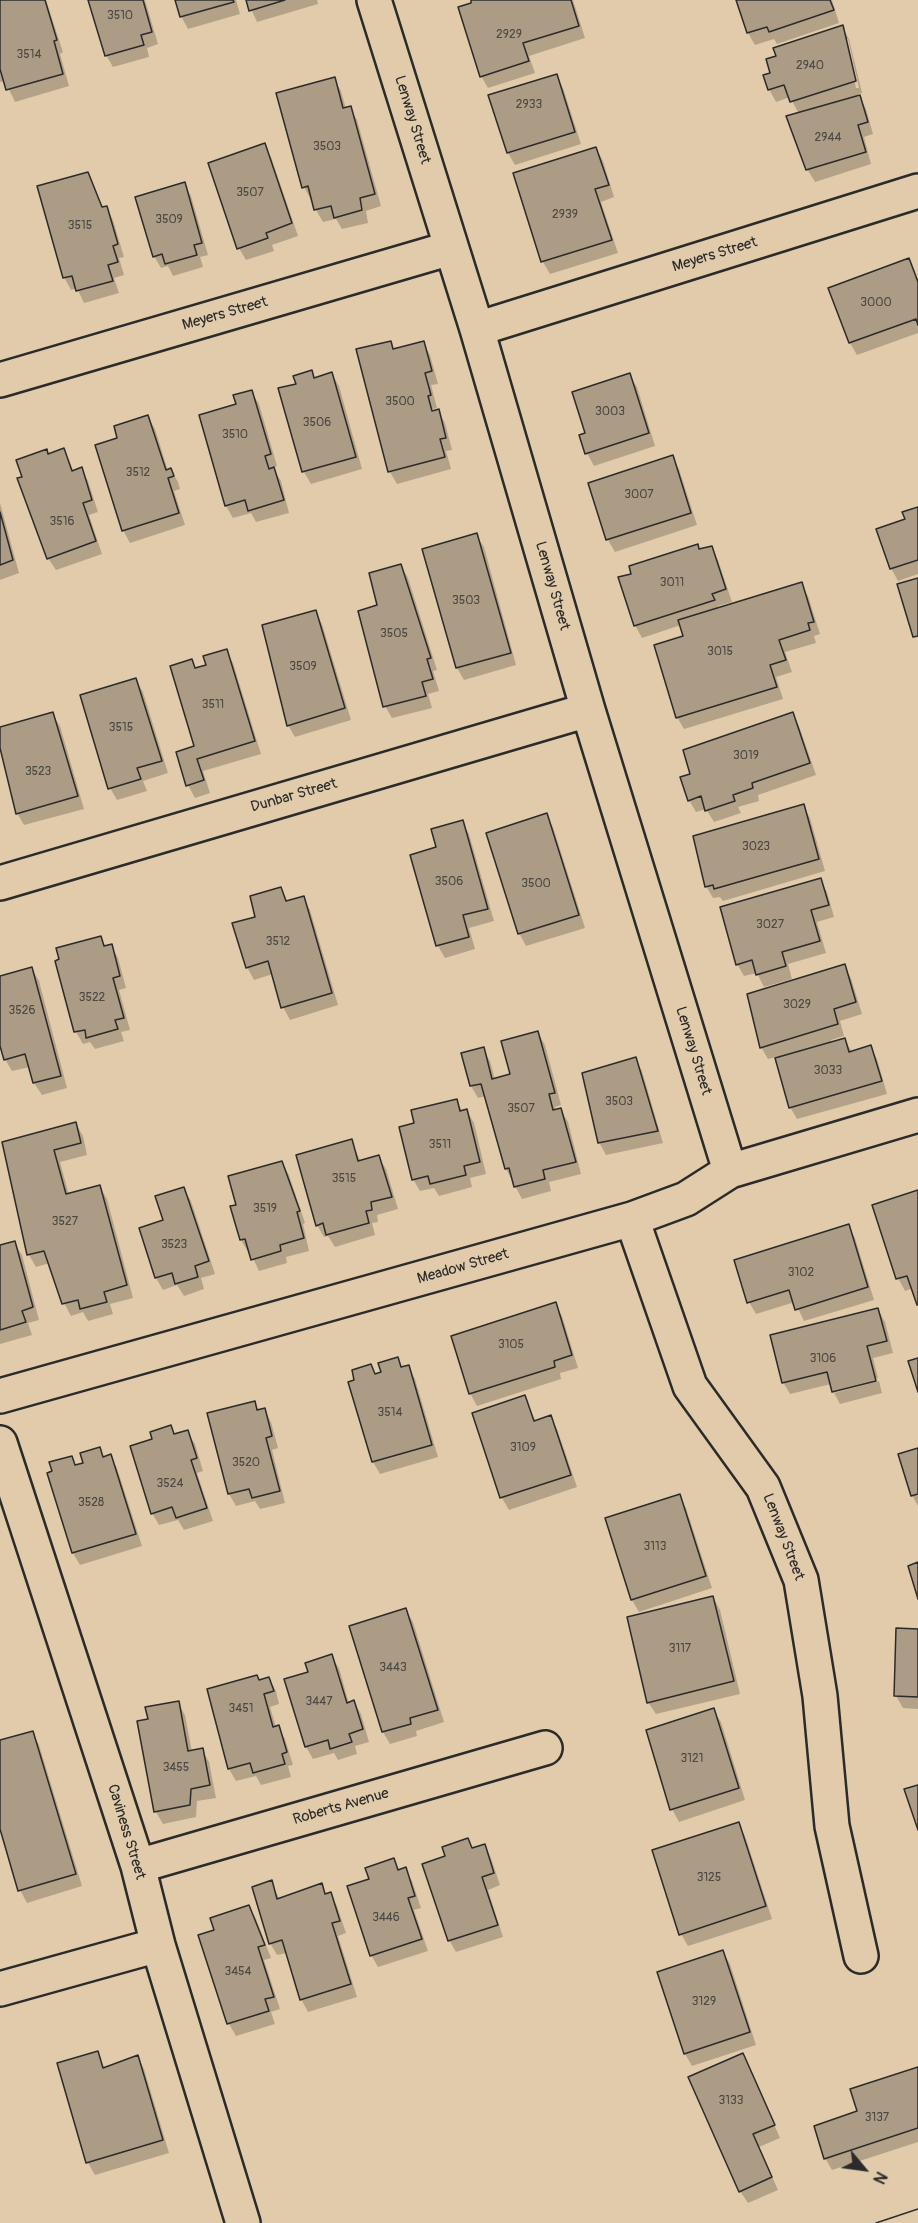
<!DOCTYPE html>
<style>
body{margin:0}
#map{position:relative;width:918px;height:2223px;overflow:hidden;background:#e1cbaa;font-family:Pangolin,sans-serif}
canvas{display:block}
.north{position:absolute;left:834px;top:2139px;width:60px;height:60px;-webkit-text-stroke:4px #e1cbaa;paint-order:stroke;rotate:119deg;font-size:16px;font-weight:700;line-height:24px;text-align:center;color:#2b2b2b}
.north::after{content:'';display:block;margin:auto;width:21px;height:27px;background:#2b2b2b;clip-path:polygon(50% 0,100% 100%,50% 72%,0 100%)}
</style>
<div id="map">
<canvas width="918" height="2223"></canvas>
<div class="north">N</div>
</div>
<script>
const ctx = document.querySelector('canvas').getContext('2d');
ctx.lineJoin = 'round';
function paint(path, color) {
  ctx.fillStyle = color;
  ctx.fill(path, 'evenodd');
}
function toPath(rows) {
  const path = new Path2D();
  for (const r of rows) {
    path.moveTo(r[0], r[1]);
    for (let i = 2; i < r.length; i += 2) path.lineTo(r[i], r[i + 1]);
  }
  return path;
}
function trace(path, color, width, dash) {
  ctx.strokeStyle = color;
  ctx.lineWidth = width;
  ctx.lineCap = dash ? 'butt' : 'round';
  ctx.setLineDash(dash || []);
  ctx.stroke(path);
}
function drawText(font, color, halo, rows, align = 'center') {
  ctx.font = font + ' Pangolin,sans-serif';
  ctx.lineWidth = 4.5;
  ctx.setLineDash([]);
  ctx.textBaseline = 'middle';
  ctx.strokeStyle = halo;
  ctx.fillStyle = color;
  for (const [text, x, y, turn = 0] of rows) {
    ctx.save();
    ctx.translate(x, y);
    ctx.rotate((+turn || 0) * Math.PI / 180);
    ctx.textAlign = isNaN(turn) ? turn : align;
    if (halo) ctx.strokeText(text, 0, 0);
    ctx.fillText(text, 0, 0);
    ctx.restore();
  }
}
paint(toPath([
 [0,0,46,0,63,52,60,54,69,86,15,102,5,81,0,82],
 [90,0,145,0,158,44,147,48,149,57,113,67,106,55],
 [176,0,236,0,240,14,188,29,181,16],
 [247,0,317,0,318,4,257,22],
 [472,0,573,0,585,38,529,56,535,73,488,88,481,76],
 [737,0,832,0,839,23,777,44,774,39,755,45,748,33],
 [842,27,849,39,862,93,858,94,866,109,873,134,864,137,871,164,815,182,807,169,799,114,790,97,776,102,769,89,771,74,778,57],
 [845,39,848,39,859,88,856,88],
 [556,76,563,88,581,144,515,165,508,153,490,96],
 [334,79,341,91,346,109,350,108,357,120,381,206,366,211,368,223,342,229,336,219,323,222,316,210,313,199,311,200,304,187],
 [264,145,271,157,298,236,272,245,274,251,246,260,239,248],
 [596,148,603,161,614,197,601,202,618,253,550,274,543,262,515,174],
 [87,173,103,208,106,207,113,220,124,257,119,258,124,275,114,278,119,293,84,303,77,288,71,290,64,277],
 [184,184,191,196,208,255,200,257,203,267,173,276,168,266,161,268,154,256],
 [908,260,918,279,918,333,857,355,850,343],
 [390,343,394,350,423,343,430,355,438,384,431,385,437,408,429,410,429,413,438,410,445,423,452,450,446,451,451,469,397,484,390,472],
 [311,372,315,379,332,374,339,386,362,469,311,484,304,472,280,389,298,385],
 [629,375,637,387,655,446,594,466,587,453,587,434],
 [251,391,259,404,277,466,273,468,281,481,289,513,256,522,251,513,233,518,226,506,238,405],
 [148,417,155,429,168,471,171,470,178,482,180,489,174,491,185,525,130,543,123,530,119,439],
 [64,450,74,472,81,469,88,481,98,512,89,515,102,554,56,570,48,558,24,479,46,451,49,455],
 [672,457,679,469,697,525,615,552,608,540,590,484],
 [0,503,19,573,0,580],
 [918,508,918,574,898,581,891,568],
 [476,535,484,547,516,665,464,680,457,668],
 [698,546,700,551,711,547,718,560,732,602,718,606,719,609,801,584,808,596,820,634,814,636,816,643,785,652,792,672,776,677,783,699,684,729,677,717,685,637,681,625,642,638,635,625,633,575],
 [401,566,408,578,437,670,433,671,439,691,428,694,432,708,392,718,385,706,379,606],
 [315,611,322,624,351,720,295,737,288,725],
 [226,650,233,663,261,754,203,771,210,793,195,798,188,785,178,753,196,747,192,661,196,669,207,666],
 [136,680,143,692,168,773,143,781,147,791,117,800,110,788],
 [52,714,60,726,84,809,24,825,17,813,0,741,0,729],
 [792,714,799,726,816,775,758,795,759,801,738,807,741,813,714,822,706,809,696,812,689,800,692,775],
 [803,805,810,818,825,871,723,901,720,897,713,898,706,886],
 [546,815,553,827,585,928,526,946,519,933],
 [462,822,469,834,494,921,469,928,475,949,445,958,438,946,412,856,438,848],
 [820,880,827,892,834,917,817,922,826,953,788,964,792,979,764,987,757,973,744,976,737,964],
 [280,889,288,902,303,898,310,910,338,1005,290,1020,283,1007,273,974,254,980,247,967,257,918],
 [100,937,106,947,111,946,118,958,126,988,119,990,130,1030,121,1032,124,1041,95,1049,90,1042,83,1044,76,1032,57,962],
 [844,966,851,978,862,1014,840,1021,844,1036,831,1040,832,1043,845,1040,852,1052,870,1047,877,1059,887,1094,797,1119,790,1107,776,1057,768,1059,761,1047],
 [32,969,39,981,67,1088,42,1095,34,1083,30,1067,12,1071,5,1059,0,1041,0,978],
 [538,1033,545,1045,561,1105,555,1107,556,1111,561,1110,568,1122,581,1174,549,1182,551,1191,522,1199,506,1169,486,1096,478,1098,471,1086,483,1049,490,1061,495,1080,512,1075],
 [635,1059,642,1071,663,1143,606,1155,599,1142],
 [456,1100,463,1112,467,1111,474,1123,486,1174,470,1178,472,1187,439,1196,434,1188,420,1191,413,1179,416,1124],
 [76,1124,83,1136,87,1155,60,1162,69,1195,100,1187,107,1199,133,1298,110,1304,113,1314,88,1321,83,1312,71,1316,64,1303,50,1263,36,1267,29,1255,4,1143],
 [351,1141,361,1162,378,1157,386,1169,398,1209,377,1215,378,1222,372,1223,375,1235,335,1247,328,1236,324,1237,317,1225],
 [282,1163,289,1175,305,1223,303,1224,309,1251,286,1257,287,1263,259,1271,250,1252,248,1252,241,1240,232,1207,237,1206],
 [184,1189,191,1201,215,1274,201,1278,204,1289,184,1296,177,1285,163,1290,156,1278,165,1221],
 [918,1191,918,1304,913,1288,905,1291,898,1278],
 [848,1226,855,1238,874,1300,804,1321,795,1302,756,1314,749,1302],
 [14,1243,22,1255,39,1320,28,1323,32,1335,0,1344,0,1247],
 [555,1304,562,1316,578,1368,560,1373,561,1379,477,1406,470,1393],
 [878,1309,885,1322,893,1353,873,1358,878,1378,834,1390,834,1393,879,1381,882,1393,840,1404,833,1391,831,1384,790,1394,783,1382],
 [397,1359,402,1368,408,1367,415,1379,438,1457,380,1474,373,1462,350,1383,356,1381,371,1366,376,1375,383,1373],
 [524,1397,536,1422,550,1417,557,1429,577,1487,509,1510,502,1498,474,1414],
 [255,1402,259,1411,264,1409,271,1422,278,1448,272,1450,285,1503,260,1509,255,1501,236,1506,229,1494],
 [171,1427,175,1435,187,1432,195,1444,203,1471,197,1473,213,1521,184,1530,178,1520,159,1525,152,1513],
 [99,1449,104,1458,110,1455,117,1468,142,1546,80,1565,73,1553,49,1474,71,1457,76,1466,84,1464],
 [918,1449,918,1506,912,1495],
 [679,1496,686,1508,712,1588,639,1612,632,1600,606,1519],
 [713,1597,720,1610,740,1694,656,1714,648,1702],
 [406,1610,413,1622,444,1722,416,1731,417,1736,390,1744,383,1732,350,1627],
 [918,1630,918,1709,903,1708,896,1696],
 [331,1656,339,1668,349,1704,354,1702,361,1714,369,1742,355,1746,357,1754,338,1760,334,1753,313,1759,306,1747,309,1673],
 [269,1679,276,1691,279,1704,270,1707,276,1727,278,1726,285,1739,293,1765,288,1766,291,1777,261,1785,256,1776,236,1781,229,1769,209,1690],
 [178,1703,185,1715,192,1752,202,1750,209,1762,216,1798,197,1801,196,1817,163,1824,156,1812,150,1720],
 [713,1710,721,1722,745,1800,679,1822,672,1809],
 [32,1732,39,1745,82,1886,27,1903,20,1890,0,1824,0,1742],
 [738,1824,745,1836,772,1919,688,1946,681,1934],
 [484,1845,491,1858,500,1885,488,1890,503,1937,456,1952,449,1940,472,1849],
 [394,1860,400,1871,405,1869,412,1881,421,1908,414,1910,428,1951,378,1967,371,1955,371,1880],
 [271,1882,280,1900,321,1885,327,1895,330,1894,337,1906,346,1933,338,1936,357,1997,308,2012,301,1999,287,1953,277,1955,270,1943],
 [249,1907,256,1919,271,1958,264,1960,280,2009,271,2012,275,2024,236,2036,229,2024,200,1936,216,1931],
 [723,1952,730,1964,756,2045,692,2066,685,2054,659,1973],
 [97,2053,105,2069,137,2056,144,2069,169,2153,95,2175,88,2163,59,2064],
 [749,2067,780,2138,759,2147,778,2190,748,2203,740,2191],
 [918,2069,918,2142,832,2170,825,2158,859,2112]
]), '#0003');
const building = toPath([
 [0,0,45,0,57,40,54,41,63,74,6,90,0,69,0,0],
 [88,0,143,0,152,32,141,35,144,45,105,56,88,0],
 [175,0,233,0,234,2,180,17,175,0],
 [246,0,285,0,249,11,246,0],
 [471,0,571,0,579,26,523,43,529,61,480,77,458,7,471,3,471,0],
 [736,0,830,0,834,10,769,32,767,27,747,33,736,0],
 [843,25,856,81,790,102,784,85,768,90,763,75,770,73,766,59,776,56,773,48,843,25],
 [557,74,575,132,507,153,488,95,557,74],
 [335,77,343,108,351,106,375,194,360,198,362,210,334,218,331,206,314,210,308,186,302,188,276,93,335,77],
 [860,95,868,122,858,125,866,152,806,170,786,116,860,95],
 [265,143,292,223,266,233,268,238,237,249,208,163,265,143],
 [596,147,609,185,595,189,612,240,541,262,513,173,596,147],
 [88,172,102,207,107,206,118,244,113,246,118,262,108,265,113,281,76,291,72,276,63,278,37,186,88,172],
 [185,182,202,243,194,245,197,255,165,264,162,254,153,257,135,197,185,182],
 [909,258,918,282,918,325,916,319,849,343,828,288,909,258],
 [391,341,393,349,424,341,432,371,425,373,431,395,428,396,432,411,439,409,446,438,440,439,445,457,388,472,356,349,391,341],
 [312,370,314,378,332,372,356,457,302,472,278,388,296,384,293,376,312,370],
 [630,373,649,433,585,454,579,435,585,433,572,392,630,373],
 [252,390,271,454,265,456,269,469,274,467,284,500,248,511,245,500,225,506,199,415,236,404,233,395,252,390],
 [148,415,166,470,171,468,174,476,168,478,179,513,122,531,95,445,117,438,114,426,148,415],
 [64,448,72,471,82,467,92,500,83,503,96,541,47,559,17,478,22,477,16,460,47,449,48,454,64,448],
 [673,455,691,513,606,540,588,483,673,455],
 [918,507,918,560,890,569,876,529,905,519,902,512,918,507],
 [0,512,13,560,0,565,0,512],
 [477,533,511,653,456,668,422,549,477,533],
 [698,544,699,549,712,546,726,589,712,594,715,600,634,626,618,577,631,574,629,566,698,544],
 [401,564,431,658,427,659,433,679,422,682,426,696,383,707,358,611,377,605,369,573,401,564],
 [918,578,918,636,913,637,897,584,918,578],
 [802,582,814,622,808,623,810,630,779,640,786,660,770,665,777,687,676,718,654,645,683,636,678,620,802,582],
 [316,610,345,708,287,726,262,625,316,610],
 [227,649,255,741,197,759,204,780,186,786,176,752,194,746,170,666,192,659,195,668,206,665,203,656,227,649],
 [136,678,162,761,137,768,141,779,108,789,80,695,136,678],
 [53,712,78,796,16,814,0,748,0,727,53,712],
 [793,712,810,763,752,783,753,788,733,795,735,801,705,811,701,796,688,801,680,777,690,774,683,750,793,712],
 [804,804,819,859,714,889,713,885,705,887,693,836,804,804],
 [547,813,579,915,518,934,486,833,547,813],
 [463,820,488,909,463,915,469,937,436,946,410,855,436,847,431,829,463,820],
 [821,878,829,905,811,910,820,941,782,952,786,966,756,975,752,960,736,965,720,907,821,878],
 [281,887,286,901,304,896,332,993,281,1008,268,961,246,968,232,923,255,917,250,896,281,887],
 [101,936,104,946,112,944,120,976,113,978,124,1018,115,1020,118,1029,86,1038,85,1030,74,1032,55,961,59,959,56,948,101,936],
 [845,964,856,1002,834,1009,838,1024,760,1048,747,994,845,964],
 [32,967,61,1076,33,1083,25,1054,4,1060,0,1046,0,976,32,967],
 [538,1031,555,1093,549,1094,553,1110,561,1108,576,1162,543,1170,545,1179,514,1187,509,1168,505,1169,481,1084,470,1086,461,1053,484,1047,492,1079,510,1074,501,1041,538,1031],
 [845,1038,849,1052,871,1045,882,1081,789,1108,775,1058,845,1038],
 [636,1057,658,1131,598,1143,582,1073,636,1057],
 [457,1099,460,1111,467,1109,480,1162,464,1166,466,1175,430,1184,428,1176,412,1180,399,1127,414,1123,411,1110,457,1099],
 [76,1122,81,1143,54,1150,66,1194,100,1185,127,1285,104,1292,107,1302,80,1309,78,1300,62,1304,44,1251,27,1255,2,1142,76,1122],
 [352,1139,358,1161,379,1155,392,1197,371,1202,372,1210,366,1211,369,1223,326,1235,323,1223,316,1226,296,1155,352,1139],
 [282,1161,300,1211,297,1212,304,1238,280,1245,281,1251,251,1260,245,1239,240,1240,230,1206,236,1205,228,1176,282,1161],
 [184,1187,209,1261,195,1266,198,1277,175,1284,172,1273,155,1278,139,1228,163,1220,155,1196,184,1187],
 [918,1190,918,1305,917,1305,907,1276,896,1279,872,1205,918,1190],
 [849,1224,868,1287,795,1310,789,1290,747,1303,734,1260,849,1224],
 [15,1241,33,1307,22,1311,26,1322,0,1330,0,1245,15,1241],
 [556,1302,572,1355,554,1361,555,1367,469,1394,451,1336,556,1302],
 [878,1308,887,1341,867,1346,876,1381,832,1392,827,1372,782,1383,770,1335,878,1308],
 [398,1357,401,1367,409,1365,432,1445,372,1462,348,1382,354,1380,352,1370,371,1364,375,1374,381,1372,378,1363,398,1357],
 [918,1358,918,1392,908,1361,918,1358],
 [525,1395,534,1421,551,1415,571,1475,500,1498,472,1413,525,1395],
 [255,1401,257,1410,265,1408,272,1436,266,1438,280,1491,252,1498,249,1489,228,1494,207,1413,255,1401],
 [171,1425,174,1434,188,1430,197,1458,191,1460,207,1508,176,1518,172,1507,151,1514,130,1446,152,1439,150,1432,171,1425],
 [100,1447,103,1457,111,1454,136,1534,72,1553,47,1473,52,1471,49,1462,72,1456,75,1465,83,1463,80,1453,100,1447],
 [918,1448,918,1494,911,1496,898,1454,918,1448],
 [680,1494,706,1576,631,1600,605,1518,680,1494],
 [918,1562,918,1599,908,1566,918,1562],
 [713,1596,734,1681,647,1703,627,1617,713,1596],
 [406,1608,438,1710,410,1718,411,1724,382,1732,349,1626,406,1608],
 [896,1628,918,1629,918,1697,894,1696,896,1628],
 [332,1654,347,1703,354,1700,363,1729,349,1734,352,1742,330,1749,328,1740,305,1747,284,1679,308,1672,305,1663,332,1654],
 [257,1675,259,1680,269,1677,274,1691,264,1694,273,1727,279,1725,287,1752,282,1754,285,1764,253,1773,250,1763,228,1769,207,1689,257,1675],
 [179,1701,188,1751,203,1748,210,1785,191,1789,190,1805,154,1812,137,1721,148,1719,145,1707,179,1701],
 [714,1708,739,1788,670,1810,646,1730,714,1708],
 [33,1731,76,1874,18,1891,0,1829,0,1740,33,1731],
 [918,1785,918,1830,904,1789,918,1785],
 [739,1822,766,1906,679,1935,652,1850,739,1822],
 [468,1838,472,1848,485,1844,494,1873,482,1877,498,1925,448,1941,422,1864,445,1856,442,1847,468,1838],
 [394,1858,398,1870,406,1867,415,1896,408,1898,422,1939,370,1956,347,1886,369,1879,365,1868,394,1858],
 [272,1880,277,1899,322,1883,325,1894,331,1892,340,1921,332,1923,351,1984,300,2000,282,1940,269,1944,252,1887,272,1880],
 [249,1905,265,1945,258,1947,274,1997,265,1999,269,2011,227,2024,198,1935,214,1930,210,1918,249,1905],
 [723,1950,750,2032,684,2054,657,1972,723,1950],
 [98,2051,103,2068,138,2055,163,2140,86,2163,57,2063,98,2051],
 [743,2053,775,2125,753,2134,772,2177,739,2192,688,2077,743,2053],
 [918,2067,918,2128,824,2159,814,2126,857,2111,850,2089,918,2067]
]);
paint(building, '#ac9c85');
trace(building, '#2b2b2b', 1.5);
const street = toPath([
 [374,0,477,329,588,710,730,1171],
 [477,329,918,191],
 [0,380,451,248],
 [0,883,588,710],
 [632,1219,690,1386,763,1487,801,1580,820,1696,832,1826,861,1956],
 [0,1396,632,1219,686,1199,730,1171,918,1115],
 [0,1443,138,1866,158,1945,243,2223],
 [138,1866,545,1748],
 [0,1989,158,1945]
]);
trace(street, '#2b2b2b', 38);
trace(street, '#e1cbaa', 33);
trace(toPath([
 [876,2223,918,2209]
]), '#2b2b2b', 1.5);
drawText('12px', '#4b4742', null, [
 ["3510",120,16],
 ["2929",509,35],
 ["3514",29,55],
 ["2940",810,66],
 ["2933",529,105],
 ["2944",828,138],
 ["3503",327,147],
 ["3507",250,193],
 ["2939",565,215],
 ["3509",169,220],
 ["3515",80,226],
 ["3000",876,303],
 ["3500",400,402],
 ["3003",610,412],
 ["3506",317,423],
 ["3510",235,435],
 ["3512",138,473],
 ["3007",639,495],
 ["3516",62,522],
 ["3011",672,583],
 ["3503",466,601],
 ["3505",394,634],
 ["3015",720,652],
 ["3509",303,667],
 ["3511",213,705],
 ["3515",121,728],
 ["3019",746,756],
 ["3523",38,772],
 ["3023",756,847],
 ["3506",449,882],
 ["3500",536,884],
 ["3027",770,925],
 ["3512",278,942],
 ["3522",92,998],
 ["3029",797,1005],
 ["3526",22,1011],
 ["3033",828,1071],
 ["3503",619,1102],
 ["3507",521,1109],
 ["3511",440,1145],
 ["3515",344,1179],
 ["3519",265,1209],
 ["3527",65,1222],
 ["3523",174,1245],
 ["3102",801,1273],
 ["3105",511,1345],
 ["3106",823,1359],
 ["3514",390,1413],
 ["3109",523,1448],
 ["3520",246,1463],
 ["3524",170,1484],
 ["3528",91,1503],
 ["3113",655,1547],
 ["3117",680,1649],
 ["3443",393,1668],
 ["3447",319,1702],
 ["3451",241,1709],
 ["3121",692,1759],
 ["3455",176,1768],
 ["3125",709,1878],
 ["3446",386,1918],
 ["3454",238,1972],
 ["3129",704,2002],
 ["3133",731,2101],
 ["3137",877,2118]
]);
drawText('15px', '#2b2b2b', '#e1cbaa', [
 ["Lenway Street",412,120,73],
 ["Meyers Street",715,255,-17],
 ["Meyers Street",225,314,-16],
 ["Lenway Street",552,586,74],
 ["Dunbar Street",294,796,-16],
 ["Lenway Street",693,1051,73],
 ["Meadow Street",463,1267,-16],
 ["Lenway Street",783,1537,69],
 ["Roberts Avenue",341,1807,-16],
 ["Caviness Street",126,1832,73]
]);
</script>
